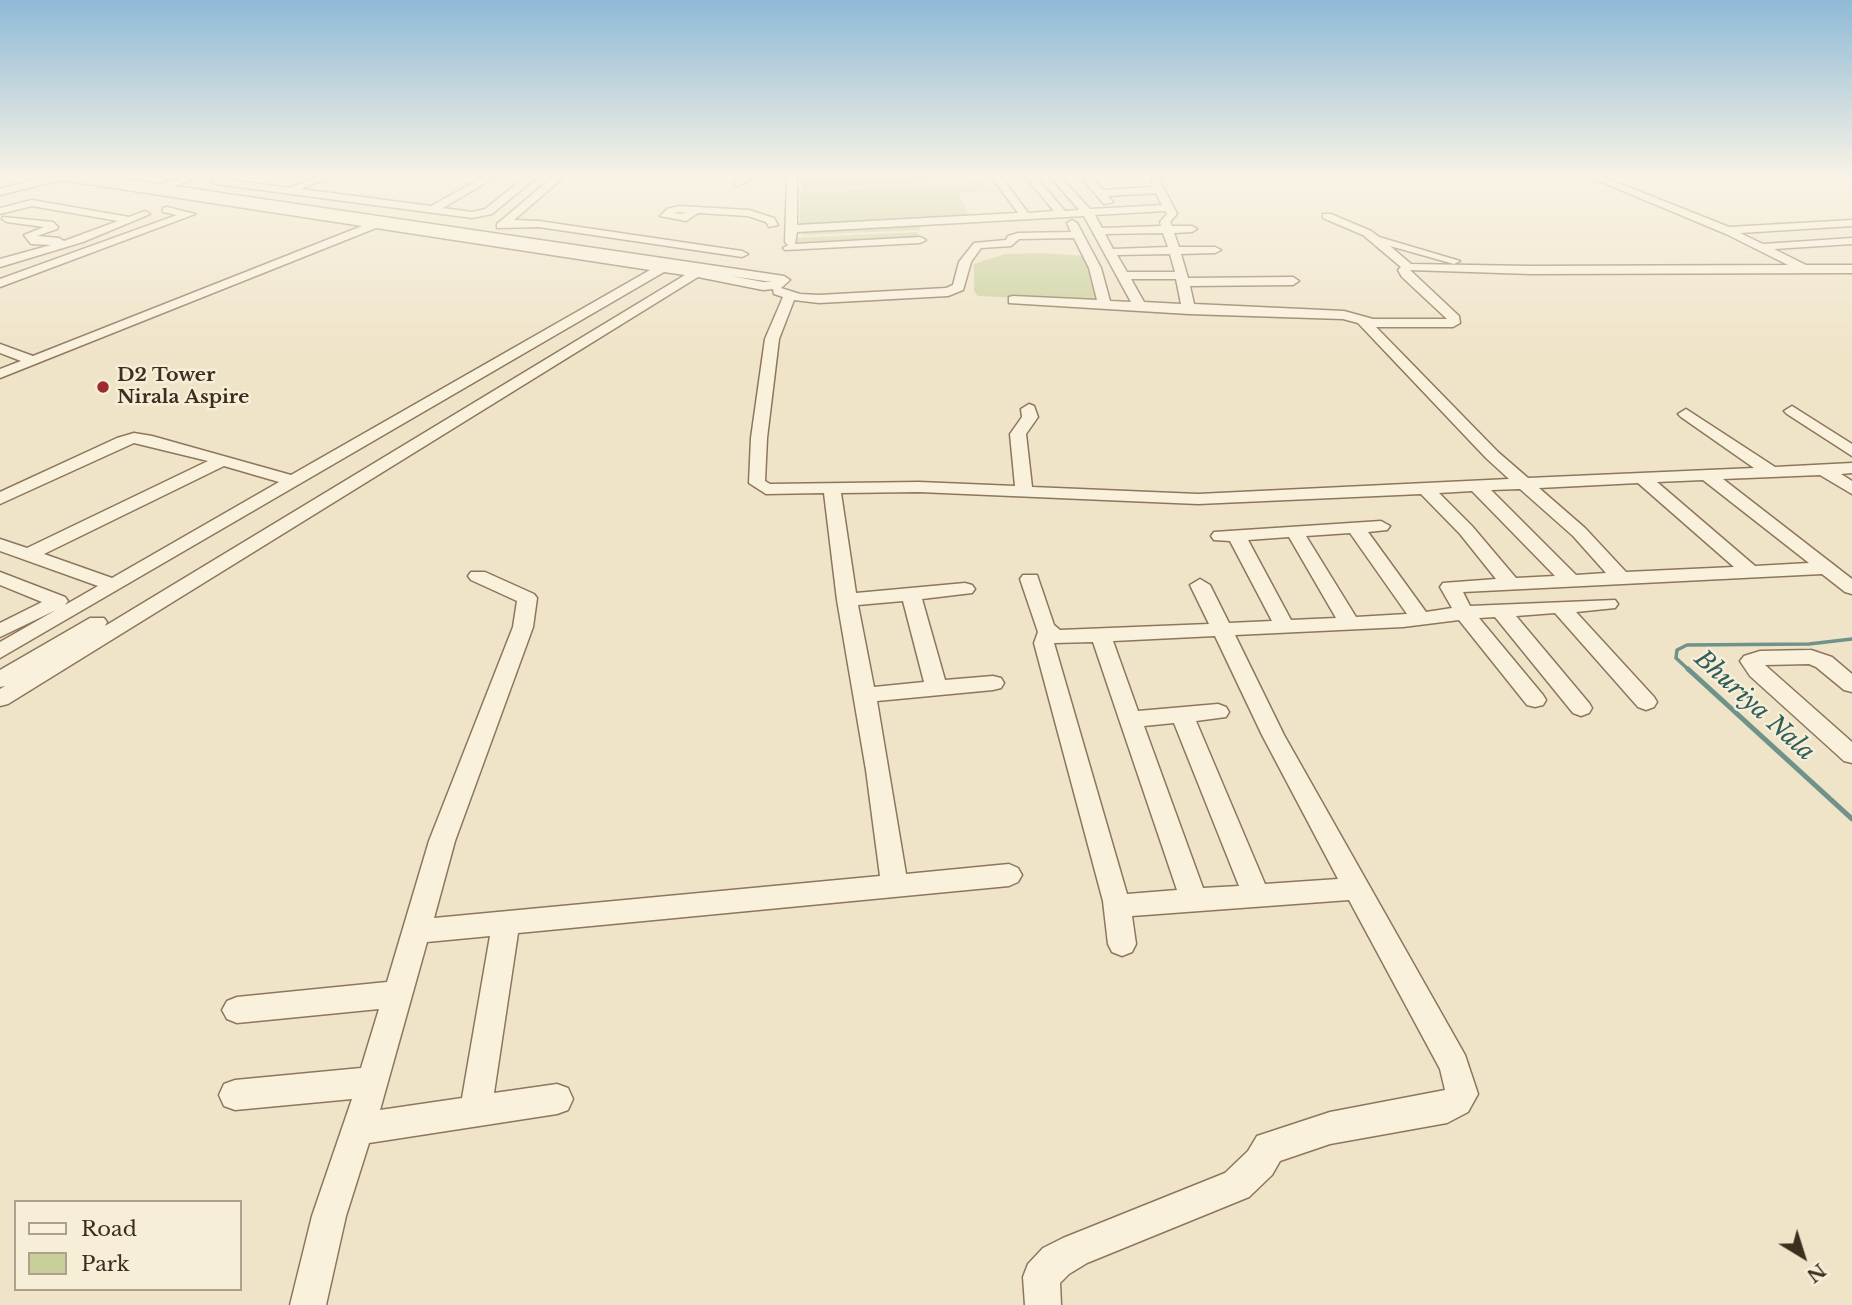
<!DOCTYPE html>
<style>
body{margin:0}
#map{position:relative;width:1852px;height:1305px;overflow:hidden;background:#f0e4c8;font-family:"Libre Baskerville",serif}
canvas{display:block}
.legend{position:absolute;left:14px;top:1200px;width:228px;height:91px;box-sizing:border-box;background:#f7eed8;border:2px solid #ada18e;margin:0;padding:9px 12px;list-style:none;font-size:21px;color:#3d2e20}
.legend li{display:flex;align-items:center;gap:14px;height:35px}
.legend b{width:35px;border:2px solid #ada18e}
.north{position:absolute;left:1768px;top:1221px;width:70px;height:70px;-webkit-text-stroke:5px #f7eed8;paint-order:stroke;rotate:142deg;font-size:19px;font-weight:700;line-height:28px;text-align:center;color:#3d2e20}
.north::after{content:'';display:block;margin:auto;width:24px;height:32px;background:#3d2e20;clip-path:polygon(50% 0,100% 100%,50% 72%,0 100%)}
</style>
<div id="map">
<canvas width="1852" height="1305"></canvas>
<ul class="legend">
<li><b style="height:9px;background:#faf1dc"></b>Road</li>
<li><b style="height:19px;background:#c9cf9b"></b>Park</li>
</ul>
<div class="north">N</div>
</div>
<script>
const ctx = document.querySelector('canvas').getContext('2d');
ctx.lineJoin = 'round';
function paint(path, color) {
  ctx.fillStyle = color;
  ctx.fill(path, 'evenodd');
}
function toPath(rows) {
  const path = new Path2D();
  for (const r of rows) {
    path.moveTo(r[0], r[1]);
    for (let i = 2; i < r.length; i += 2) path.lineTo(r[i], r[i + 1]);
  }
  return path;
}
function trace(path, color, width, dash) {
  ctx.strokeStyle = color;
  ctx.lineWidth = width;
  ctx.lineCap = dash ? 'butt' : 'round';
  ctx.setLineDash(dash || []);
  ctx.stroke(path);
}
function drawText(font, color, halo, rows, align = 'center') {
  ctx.font = font + ' "Libre Baskerville",serif';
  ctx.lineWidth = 5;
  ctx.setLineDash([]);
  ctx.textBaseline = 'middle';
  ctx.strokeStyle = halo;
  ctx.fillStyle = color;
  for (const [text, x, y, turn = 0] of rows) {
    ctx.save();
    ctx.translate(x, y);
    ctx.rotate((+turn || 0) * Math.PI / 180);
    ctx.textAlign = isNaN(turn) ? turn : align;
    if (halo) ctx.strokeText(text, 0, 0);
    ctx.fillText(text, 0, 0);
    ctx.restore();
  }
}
paint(toPath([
 [801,175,976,175,979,179,803,191],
 [981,181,986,191,958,193,971,218,800,227,800,192],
 [918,224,920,230,803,235,803,230],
 [918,232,918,239,795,246,795,238],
 [1044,253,1085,256,1100,302,978,296,974,291,974,264,1005,254]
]), '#c9cf9b');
trace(toPath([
 [1690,671,1676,658,1677,650,1687,645,1809,644,1852,639]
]), '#6f938a', 3.5);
trace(toPath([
 [1688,669,1852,819]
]), '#6f938a', 5);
const minor = toPath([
 [33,175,43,175,43,177,97,175,161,184,191,175,205,175,174,186,784,276,790,280,781,288,800,294,819,295,946,288,953,285,959,262,974,243,1006,240,1008,236,1018,233,1071,232,1067,223,1072,220,1077,223,1101,268,1110,301,1131,302,1084,216,797,232,795,244,920,237,926,240,920,243,785,250,783,248,788,245,785,242,787,175,797,175,797,225,1018,213,990,175,1000,175,1028,213,1054,211,1024,175,1034,175,1065,211,1079,210,1049,175,1059,175,1090,209,1162,205,1156,193,1108,196,1113,202,1104,204,1079,175,1089,175,1103,190,1153,187,1150,175,1169,175,1159,179,1177,214,1170,222,1172,226,1192,226,1197,229,1192,232,1174,233,1179,247,1215,247,1221,250,1215,253,1181,254,1188,278,1293,277,1299,281,1293,285,1190,286,1194,304,1344,311,1373,319,1447,319,1402,277,1398,270,1401,267,1363,235,1323,218,1323,214,1331,214,1371,231,1379,237,1460,261,1454,264,1390,246,1411,264,1531,266,1788,265,1726,234,1585,175,1598,175,1729,227,1852,220,1852,226,1740,233,1763,244,1852,238,1852,244,1774,249,1806,265,1852,265,1852,273,1531,274,1410,270,1459,316,1460,323,1453,327,1376,327,1498,452,1528,478,1754,468,1681,417,1678,414,1686,409,1775,467,1852,463,1852,473,1841,474,1852,481,1852,494,1820,475,1723,479,1852,579,1852,594,1845,592,1822,574,1463,592,1470,606,1615,600,1618,604,1615,608,1576,612,1654,697,1657,702,1654,707,1646,710,1638,707,1555,613,1516,616,1589,703,1592,708,1589,713,1581,716,1573,713,1495,617,1479,618,1543,695,1546,700,1543,705,1535,707,1527,705,1459,620,1403,627,1235,635,1284,735,1465,1055,1478,1094,1468,1112,1447,1123,1330,1144,1280,1161,1272,1175,1249,1197,1087,1263,1069,1274,1060,1283,1061,1305,1025,1305,1023,1277,1028,1264,1043,1248,1063,1238,1225,1173,1248,1151,1257,1136,1330,1112,1445,1090,1440,1069,1349,900,1132,916,1136,944,1132,952,1122,956,1112,952,1108,944,1103,901,1034,643,1038,632,1020,579,1023,575,1037,575,1054,625,1060,630,1209,624,1190,585,1200,579,1210,585,1229,623,1272,621,1230,541,1214,540,1211,536,1214,532,1381,521,1390,526,1387,530,1368,532,1426,612,1452,608,1440,587,1443,583,1496,579,1460,534,1421,494,1198,504,919,492,841,493,856,593,965,583,972,585,975,589,972,593,922,599,945,680,993,676,1001,678,1004,683,1001,688,993,690,877,701,906,874,1009,864,1018,868,1022,875,1018,882,1009,886,518,933,494,1093,557,1084,568,1088,573,1099,568,1110,557,1114,369,1143,346,1216,326,1305,290,1305,312,1216,352,1099,235,1110,224,1106,219,1095,224,1084,235,1080,361,1068,379,1009,237,1023,227,1019,222,1010,227,1001,237,997,387,982,429,841,513,627,517,601,471,580,468,576,471,572,485,572,534,594,537,598,533,627,455,841,434,918,880,876,866,770,837,600,824,493,766,494,749,483,751,438,765,339,783,297,774,294,773,289,763,290,698,277,8,704,0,706,0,689,5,686,0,687,0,670,90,618,104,618,107,622,105,626,685,275,664,272,0,658,0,642,56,610,0,637,0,623,42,602,0,585,0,572,65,597,68,601,65,605,98,586,0,551,0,539,27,548,208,461,134,443,0,504,0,492,117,438,134,433,152,436,291,475,650,270,376,228,0,378,0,369,21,361,0,353,0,344,33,356,362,226,62,180,0,195,0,189,32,180,33,175],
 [1165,211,1167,214,1160,222,1161,226,1102,228,1095,215,1165,211],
 [1163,233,1168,247,1113,249,1105,234,1163,233],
 [1074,238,1089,268,1097,300,1013,296,1009,297,1009,303,1189,314,1343,319,1358,323,1486,458,1509,479,1198,494,1032,487,1026,434,1038,417,1034,406,1029,404,1021,409,1022,417,1010,434,1015,486,919,482,770,484,765,481,767,438,779,339,794,300,819,303,948,296,963,290,971,262,981,248,1011,246,1019,239,1074,238],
 [1170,254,1175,272,1127,272,1117,255,1170,254],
 [731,276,772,282,763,282,731,276],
 [1131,279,1176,279,1181,304,1144,302,1131,279],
 [224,466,279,482,112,578,44,554,224,466],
 [1703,480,1809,563,1755,566,1657,482,1703,480],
 [1638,483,1734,567,1626,572,1585,528,1539,488,1638,483],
 [1520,489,1573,536,1606,573,1576,575,1491,490,1520,489],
 [1472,491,1555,576,1516,578,1472,526,1439,493,1472,491],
 [1350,533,1407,614,1356,617,1306,536,1350,533],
 [1289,537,1336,618,1291,620,1248,540,1289,537],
 [903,601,924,682,874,687,858,605,903,601],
 [1215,636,1262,735,1338,879,1265,884,1196,721,1226,717,1229,712,1226,707,1218,704,1138,711,1113,641,1215,636],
 [1093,642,1119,719,1177,890,1127,894,1054,643,1093,642],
 [1174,723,1239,886,1203,888,1144,726,1174,723],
 [490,936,462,1098,380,1110,427,942,490,936],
 [322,175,335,175,301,189,431,206,487,175,499,175,443,208,472,212,485,209,528,175,539,175,492,214,472,218,216,184,211,181,216,178,289,188,322,175],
 [555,175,566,175,514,220,539,221,742,251,748,254,742,257,539,227,497,228,497,224,555,175],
 [734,175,746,175,751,179,738,186,733,183,739,179,734,175],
 [32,200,129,217,145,211,150,214,83,242,0,267,0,259,51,245,31,244,24,235,44,227,7,222,2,219,3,217,53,222,58,227,57,229,37,236,59,238,64,241,118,221,32,206,0,214,0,208,32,200],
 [679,206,749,210,774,218,778,225,769,227,766,222,748,216,698,213,686,221,660,216,667,209,679,206],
 [679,212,687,213,674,214,679,212],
 [167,207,195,214,0,287,0,279,177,215,163,212,163,208,167,207],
 [1792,406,1852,444,1852,456,1787,414,1784,411,1792,406],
 [1811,650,1832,657,1852,674,1852,692,1844,690,1816,667,1809,664,1765,665,1852,742,1852,763,1844,761,1750,676,1740,661,1744,656,1760,651,1811,650]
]);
trace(minor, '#8d765c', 3);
paint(minor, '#faf1dc');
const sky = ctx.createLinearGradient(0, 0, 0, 358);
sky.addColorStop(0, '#8fbad6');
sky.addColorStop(0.49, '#f8f3e6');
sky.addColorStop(1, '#f8f3e600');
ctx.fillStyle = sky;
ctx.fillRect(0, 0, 1852, 358);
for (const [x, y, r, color] of [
 [103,387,7,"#9e2a2b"]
]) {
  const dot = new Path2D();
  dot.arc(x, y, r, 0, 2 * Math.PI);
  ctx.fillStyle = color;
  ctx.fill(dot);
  trace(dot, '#f7eed8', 2.5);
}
drawText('bold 19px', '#3d2e20', '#f7eed8', [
 ["D2 Tower",117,376],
 ["Nirala Aspire",117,398]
], 'left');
drawText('italic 24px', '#2f5d5a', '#f7eed8', [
 ["Bhuriya Nala",1754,706,42]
]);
</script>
